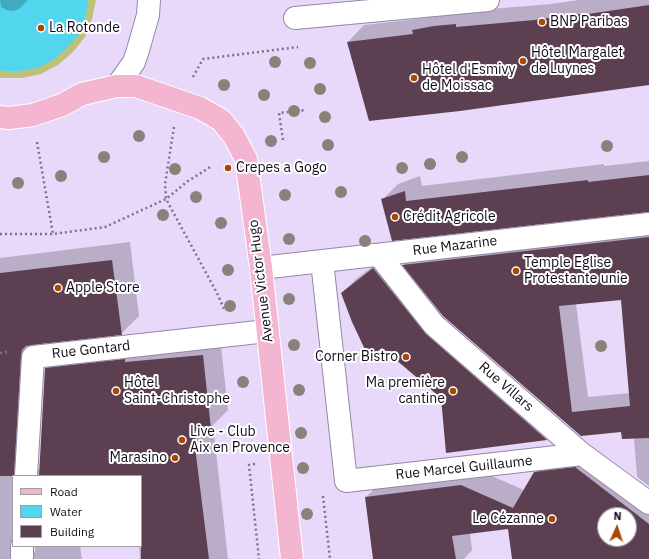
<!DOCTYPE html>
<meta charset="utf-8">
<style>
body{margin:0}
#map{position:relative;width:649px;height:559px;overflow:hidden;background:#e8d9fa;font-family:"IBM Plex Sans",sans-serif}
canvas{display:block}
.legend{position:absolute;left:12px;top:475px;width:130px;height:72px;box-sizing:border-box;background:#fff;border:1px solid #a09ea2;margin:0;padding:5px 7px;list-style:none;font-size:12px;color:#120c17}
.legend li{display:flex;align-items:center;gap:8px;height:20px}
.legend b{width:20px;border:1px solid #a09ea2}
.north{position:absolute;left:597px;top:507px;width:40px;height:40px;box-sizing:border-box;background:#fff;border:1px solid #a09ea2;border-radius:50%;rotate:3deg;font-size:11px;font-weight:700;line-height:16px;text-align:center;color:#120c17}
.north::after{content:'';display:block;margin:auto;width:14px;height:18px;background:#a94803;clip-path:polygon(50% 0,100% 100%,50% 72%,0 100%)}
</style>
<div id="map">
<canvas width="649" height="559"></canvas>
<ul class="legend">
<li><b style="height:5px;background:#f4b5d1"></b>Road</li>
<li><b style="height:11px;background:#51d6ee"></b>Water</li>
<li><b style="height:11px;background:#5c4052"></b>Building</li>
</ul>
<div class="north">N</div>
</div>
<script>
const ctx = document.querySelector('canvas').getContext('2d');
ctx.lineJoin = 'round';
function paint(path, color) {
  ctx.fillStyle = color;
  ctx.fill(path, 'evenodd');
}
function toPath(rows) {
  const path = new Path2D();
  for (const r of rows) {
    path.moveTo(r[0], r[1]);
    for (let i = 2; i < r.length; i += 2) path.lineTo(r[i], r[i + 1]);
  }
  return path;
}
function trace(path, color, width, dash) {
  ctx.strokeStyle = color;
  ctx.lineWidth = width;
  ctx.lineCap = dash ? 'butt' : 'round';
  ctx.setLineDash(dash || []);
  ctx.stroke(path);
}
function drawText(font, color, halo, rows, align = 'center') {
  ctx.font = font + ' "IBM Plex Sans",sans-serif';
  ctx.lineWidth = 4;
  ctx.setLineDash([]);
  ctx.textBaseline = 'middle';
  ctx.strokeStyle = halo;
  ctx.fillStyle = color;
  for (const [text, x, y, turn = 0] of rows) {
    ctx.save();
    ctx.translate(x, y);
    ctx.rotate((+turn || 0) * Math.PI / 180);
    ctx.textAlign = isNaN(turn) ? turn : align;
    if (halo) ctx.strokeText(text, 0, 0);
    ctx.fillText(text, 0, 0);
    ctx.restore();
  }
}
paint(toPath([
 [88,0,96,0,92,19,85,37,73,52,58,65,41,74,22,78,0,78,0,70,20,71,85,20]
]), '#bec279');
paint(toPath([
 [0,0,88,0,88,3,85,20,78,36,66,49,53,60,37,68,20,71,3,71,0,70]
]), '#51d6ee');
paint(toPath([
 [0,0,28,0,19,9,13,11,7,10,1,7],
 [579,0,649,0,649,84,370,119,348,42,364,25,426,18,430,14,551,4],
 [649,161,649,211,393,240,382,200,398,184,420,176,422,186,604,164,604,166],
 [649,223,649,486,637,477,634,438,622,431,581,435,444,316,404,265,419,249],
 [622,299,630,393,588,397,576,304],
 [130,242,139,316,121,334,38,343,31,457,32,463,37,469,40,470,46,369,64,351,220,337,228,410,213,425,228,559,140,559,139,546,141,546,141,476,13,476,13,546,29,547,35,552,35,546,80,546,82,559,0,559,0,258],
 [388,255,440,320,560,425,546,439,447,451,442,397,342,293,356,279],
 [591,452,649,496,649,559,513,559,509,528,470,533,472,550,464,559,374,559,366,497,382,481,478,470,524,490,535,473,551,456],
 [605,515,629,515,629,539,605,539]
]), '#0003');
paint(toPath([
 [649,5,649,85,460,111,369,121,347,42,413,34,412,30,434,26,456,24,456,27,534,20,587,13,588,14],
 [649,175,649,212,392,241,381,199,405,191,406,201,588,180,588,182],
 [649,237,649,438,622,439,621,432,581,436,443,316,402,265],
 [621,300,630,406,572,412,559,306],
 [112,260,122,335,32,345,26,346,22,350,21,356,14,476,0,476,0,273],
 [373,268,426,334,547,440,446,453,441,398,382,348,369,358,352,322,341,293],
 [203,355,211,429,195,431,196,455,209,559,141,559,141,476,39,476,45,368,125,359,125,362],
 [575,467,649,524,649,559,512,559,508,529,452,536,456,559,373,559,365,497,461,485,513,508,534,472],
 [605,515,629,515,629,539,605,539]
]), '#5c4052');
const street = toPath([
 [295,18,488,0],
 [117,86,134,62,138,50,148,15,149,0],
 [379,255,434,325,582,454,649,503],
 [322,261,346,481,582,454],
 [261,268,649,224],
 [26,476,33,357,267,331],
 [22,559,22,546]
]);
const primary = toPath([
 [0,117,9,118,33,115,62,105,82,94,117,86,136,86,200,108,221,120,234,136,246,159,261,268,292,559]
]);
trace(street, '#9486a4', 24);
trace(primary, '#fff', 24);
trace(toPath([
 [193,77,203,59,298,47],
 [174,127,165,184,166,199,217,293,224,309],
 [283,140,279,113,305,110],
 [37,142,53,234],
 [0,234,53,234,105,227,166,199,188,181,212,166],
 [0,353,7,352],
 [255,464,249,465,259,559],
 [323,496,330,559]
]), '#7c7288', 2.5, [2, 3]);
trace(street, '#fff', 22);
trace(primary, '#f4b5d1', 22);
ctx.fillStyle = '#88827a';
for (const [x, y] of [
 [275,62],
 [310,63],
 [224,85],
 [320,89],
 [264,95],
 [294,111],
 [325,117],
 [139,136],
 [271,141],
 [328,145],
 [607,146],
 [104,157],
 [462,157],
 [430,164],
 [402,168],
 [175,169],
 [61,176],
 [18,183],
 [341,192],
 [285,195],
 [196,197],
 [163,215],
 [221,223],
 [289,239],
 [365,241],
 [228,270],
 [289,299],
 [230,306],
 [294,345],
 [601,346],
 [243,382],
 [299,390],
 [248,432],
 [301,433],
 [303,468],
 [307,514]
]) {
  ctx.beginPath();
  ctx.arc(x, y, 6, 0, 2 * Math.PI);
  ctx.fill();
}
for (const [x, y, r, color] of [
 [542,22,4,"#a94803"],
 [41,28,4,"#a94803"],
 [523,61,4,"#a94803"],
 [414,78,4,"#a94803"],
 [228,168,4,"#a94803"],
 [395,217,4,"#a94803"],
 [516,271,4,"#a94803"],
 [58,288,4,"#a94803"],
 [406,357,4,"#a94803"],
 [116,391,4,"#a94803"],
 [453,391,4,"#a94803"],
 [182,440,4,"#a94803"],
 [175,458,4,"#a94803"],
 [552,519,4,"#a94803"]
]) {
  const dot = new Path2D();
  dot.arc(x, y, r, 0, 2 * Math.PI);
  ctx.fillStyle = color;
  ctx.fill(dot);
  trace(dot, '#fff', 1.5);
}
drawText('14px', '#120c17', '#fff', [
 ["BNP Paribas",550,22],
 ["La Rotonde",49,28],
 ["Hôtel Margalet",531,53],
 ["de Luynes",531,69],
 ["Hôtel d'Esmivy",422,70],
 ["de Moissac",422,86],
 ["Crepes a Gogo",236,168],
 ["Crédit Agricole",403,217],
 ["Temple Eglise",524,263],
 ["Protestante unie",524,279],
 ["Apple Store",66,288],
 ["Corner Bistro",398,357,"right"],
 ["Hôtel",124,383],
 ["Saint-Christophe",124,399],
 ["Ma première",445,383,"right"],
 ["cantine",445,399,"right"],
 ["Live - Club",190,432],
 ["Aix en Provence",190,448],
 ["Marasino",167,458,"right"],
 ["Le Cézanne",544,519,"right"]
], 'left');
drawText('14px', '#120c17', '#fff', [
 ["Rue Mazarine",455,246,-7],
 ["Avenue Victor Hugo",261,281,-97],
 ["Rue Gontard",91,350,-6],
 ["Rue Villars",506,387,41],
 ["Rue Marcel Guillaume",464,468,-6]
]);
</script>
